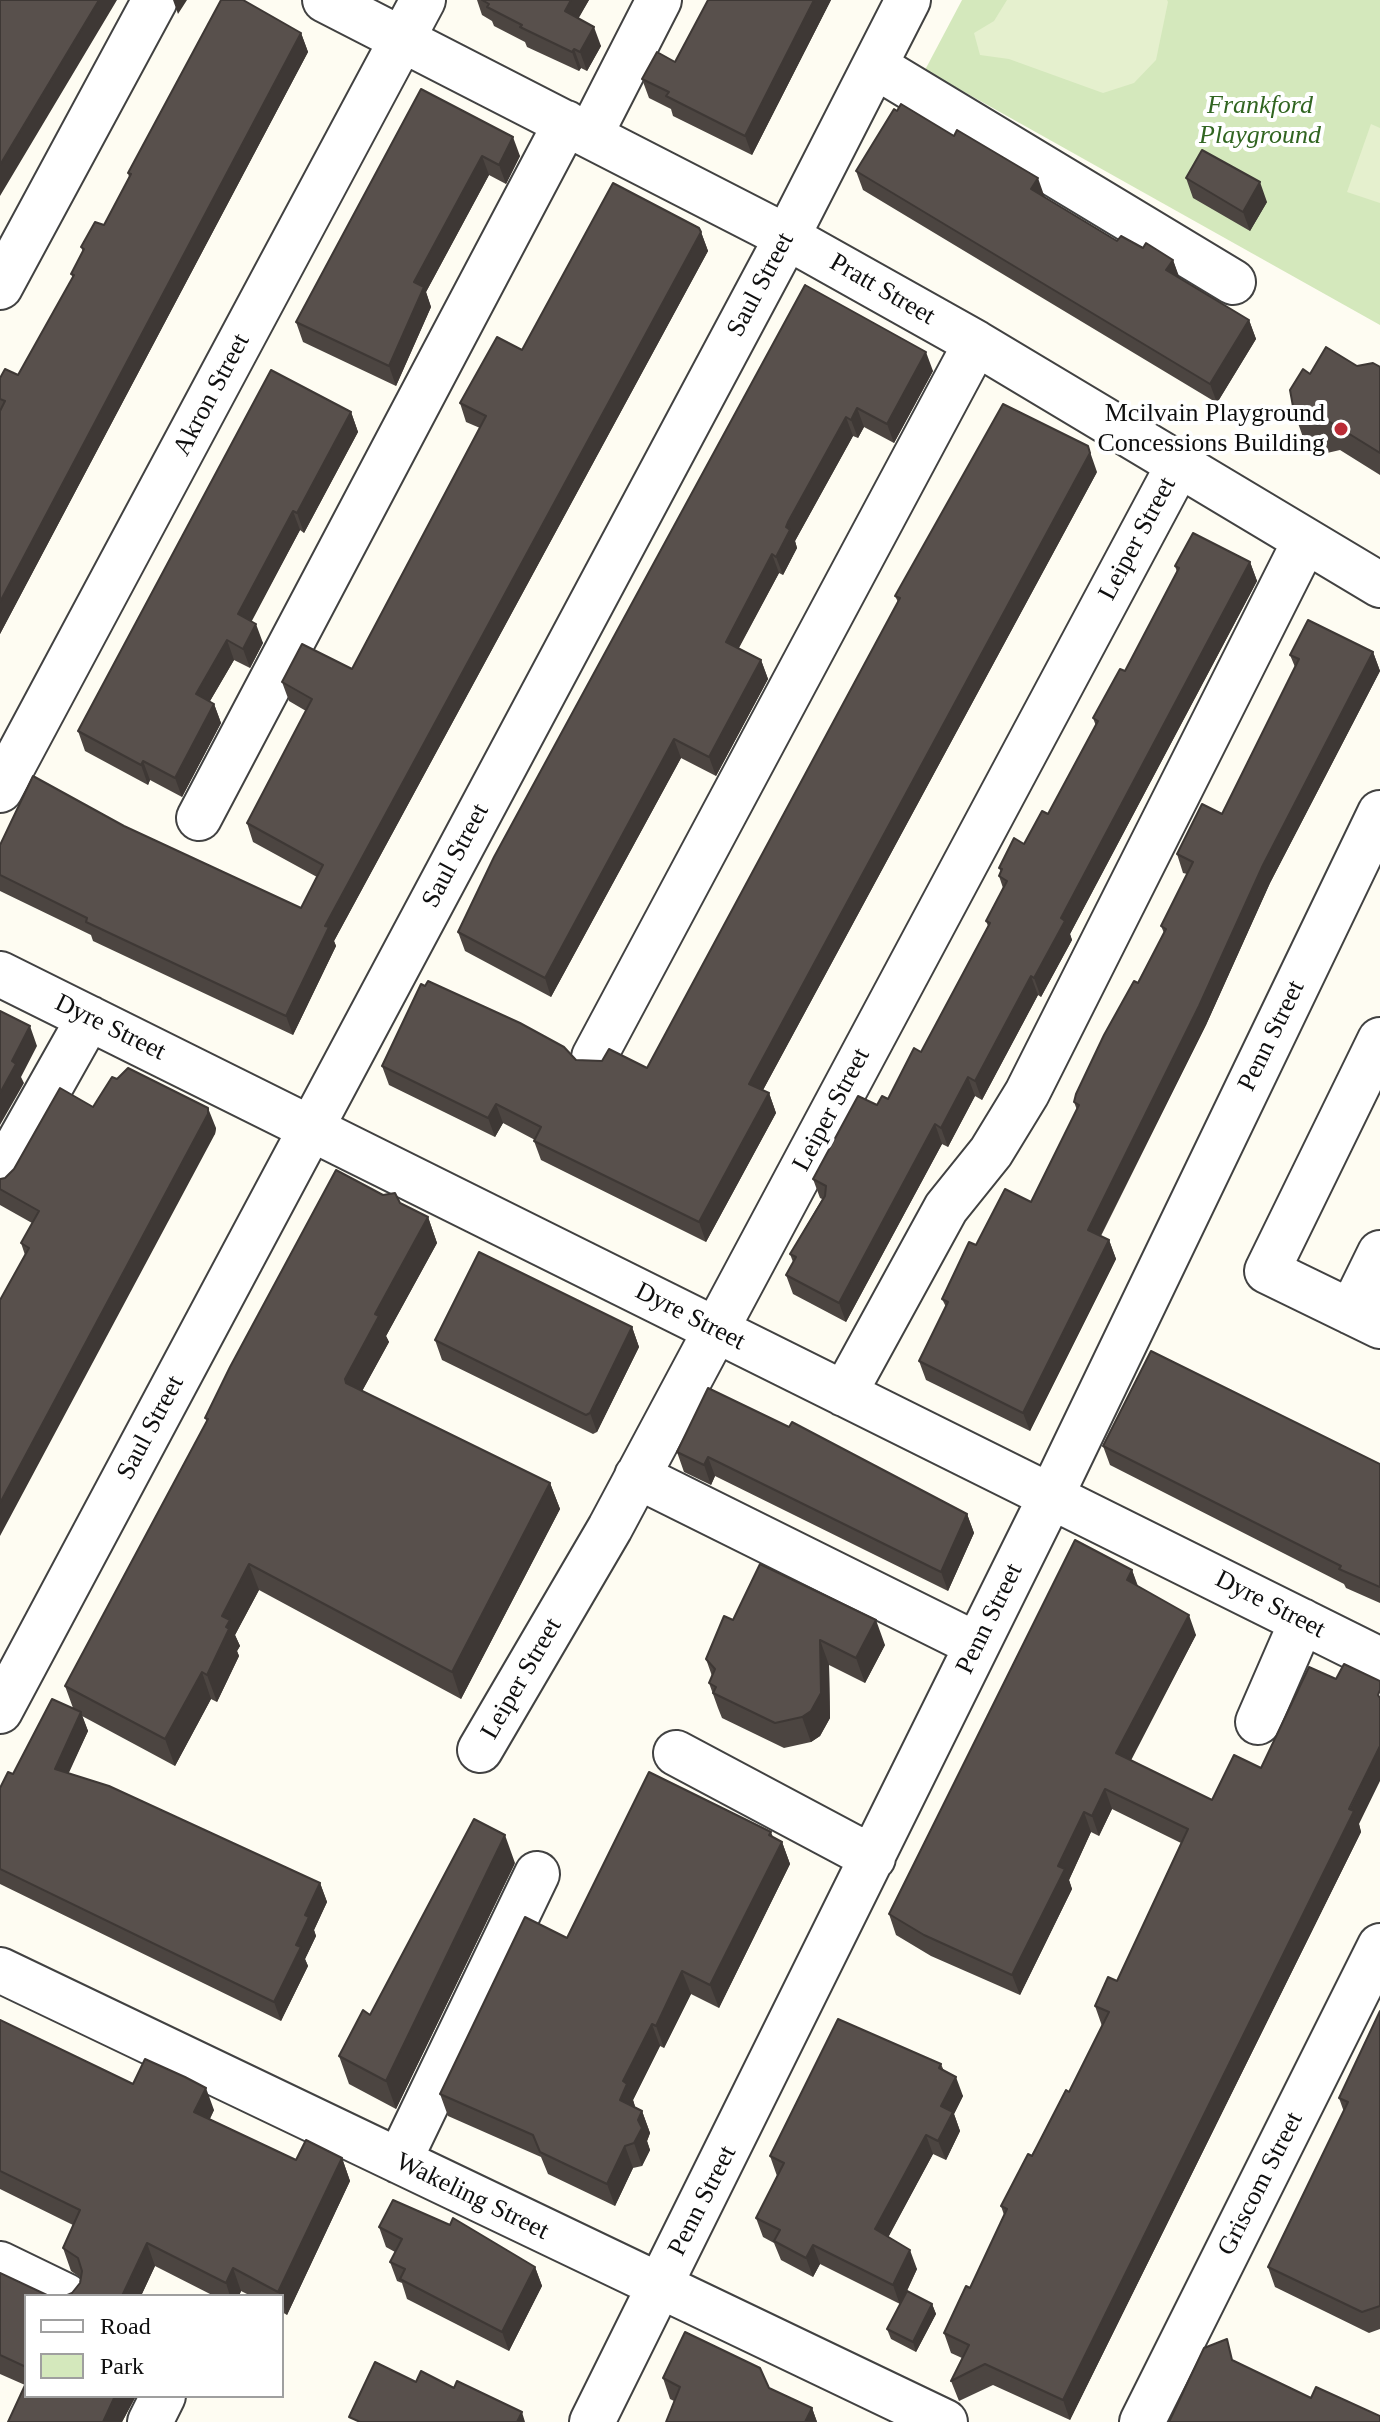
<!DOCTYPE html>
<style>
body{margin:0}
#map{position:relative;width:1380px;height:2422px;overflow:hidden;background:#fefcf2;font-family:Georgia,serif}
canvas{display:block}
.legend{position:absolute;left:24px;top:2294px;width:260px;height:104px;box-sizing:border-box;background:#fff;border:2px solid #9f9f9f;margin:0;padding:10px 14px;list-style:none;font-size:24px;color:#0f0f0f}
.legend li{display:flex;align-items:center;gap:16px;height:40px}
.legend b{width:40px;border:2px solid #9f9f9f}
</style>
<div id="map">
<canvas width="1380" height="2422"></canvas>
<ul class="legend">
<li><b style="height:10px;background:#fff"></b>Road</li>
<li><b style="height:22px;background:#d4e8bc"></b>Park</li>
</ul>
</div>
<script>
const ctx = document.querySelector('canvas').getContext('2d');
ctx.lineJoin = 'round';
function paint(path, color) {
  ctx.fillStyle = color;
  ctx.fill(path, 'evenodd');
}
function toPath(rows) {
  const path = new Path2D();
  for (const r of rows) {
    path.moveTo(r[0], r[1]);
    for (let i = 2; i < r.length; i += 2) path.lineTo(r[i], r[i + 1]);
  }
  return path;
}
function trace(path, color, width, dash) {
  ctx.strokeStyle = color;
  ctx.lineWidth = width;
  ctx.lineCap = dash ? 'butt' : 'round';
  ctx.setLineDash(dash || []);
  ctx.stroke(path);
}
function drawText(font, color, halo, rows, align = 'center') {
  ctx.font = font + ' Georgia,serif';
  ctx.lineWidth = 8;
  ctx.setLineDash([]);
  ctx.textBaseline = 'middle';
  ctx.strokeStyle = halo;
  ctx.fillStyle = color;
  for (const [text, x, y, turn = 0] of rows) {
    ctx.save();
    ctx.translate(x, y);
    ctx.rotate((+turn || 0) * Math.PI / 180);
    ctx.textAlign = isNaN(turn) ? turn : align;
    if (halo) ctx.strokeText(text, 0, 0);
    ctx.fillText(text, 0, 0);
    ctx.restore();
  }
}
paint(toPath([
 [962,0,1380,0,1380,325,925,70]
]), '#d4e8bc');
paint(toPath([
 [1007,0,1167,0,1168,2,1156,60,1134,83,1103,93,1009,59,980,55,974,33,994,21],
 [1371,124,1380,128,1380,203,1347,192]
]), '#e5f0ce');
const minor = toPath([
 [325,0,787,237,976,343,1380,585],
 [875,66,1233,282],
 [590,135,659,0],
 [0,287,155,0],
 [0,790,423,0],
 [199,818,566,123],
 [0,974,1380,1660],
 [1380,1040,1267,1271,1380,1326],
 [594,1057,976,343],
 [0,1176,89,1018],
 [1351,1312,1380,1253],
 [844,1394,946,1208,991,1152,1027,1093,1305,541],
 [637,1476,977,1645],
 [0,1711,787,237,908,0],
 [1258,1722,1302,1621],
 [480,1750,610,1528,1178,466],
 [676,1753,873,1858],
 [0,1970,945,2422],
 [399,2161,537,1874],
 [0,2264,66,2296],
 [150,2422,163,2396],
 [592,2422,1051,1496,1380,813],
 [1142,2422,1380,1946]
]);
trace(minor, '#424242', 48);
trace(minor, '#fff', 44);
paint(toPath([
 [477,0,589,0,578,18,601,46,587,71,581,68,579,71,527,47,525,42,494,26,492,21,482,15],
 [708,0,831,0,752,155,673,116,671,109,649,98,642,79,675,62],
 [301,33,308,52,0,634,0,378,18,375,73,278,71,274,83,252,81,247,104,225,129,177,128,173],
 [421,89,520,156,506,184,489,175,426,292,431,307,396,386,303,342,296,322],
 [856,171,1045,198,1117,241,1143,248,1173,260,1179,278,1249,320,1256,339,1217,403,863,190],
 [1186,178,1267,202,1250,231,1193,198],
 [701,232,708,251,334,941,336,946,293,1035,93,941,91,935,0,891,0,845,124,826,301,908,317,877,253,842,247,823,306,711,289,701,282,682,352,669,480,428,466,422,460,403,522,350],
 [805,285,933,371,894,443,864,427,858,438,853,436,795,541,797,548,783,575,779,573,739,648,761,660,768,679,716,776,681,758,551,997,465,951,458,932],
 [1357,366,1380,367,1380,475,1340,450,1327,453,1304,440,1294,412,1310,374],
 [351,412,358,432,304,533,300,530,251,621,263,643,250,668,234,660,210,701,214,704,221,723,182,797,150,780,148,785,85,751,78,731],
 [1097,472,763,1090,769,1093,776,1113,706,1242,541,1160,534,1141,535,1140,503,1123,495,1137,389,1085,382,1066,576,1060,647,1068,898,602,895,596],
 [1250,562,1257,581,1070,934,1072,940,1041,997,1038,995,982,1100,975,1096,948,1147,942,1144,846,1322,793,1294,786,1275,793,1262,790,1254,822,1199,820,1198,813,1179,877,1105,888,1099,921,1052,988,926,986,921,1003,888,999,876,1001,872,999,868,1024,844,1048,814,1096,726,1093,718,1125,671,1177,572,1175,566],
 [1373,652,1380,671,1270,883,1206,1025,1101,1236,1109,1240,1116,1259,1030,1431,926,1380,919,1361,946,1307,942,1299,976,1245,1031,1202,1077,1110,1074,1102,1164,933,1161,926,1187,874,1183,873,1177,854,1222,814,1295,667,1290,655],
 [93,1107,216,1128,215,1134,25,1255,21,1243,32,1223,0,1205,0,1179,5,1178],
 [383,1195,428,1217,437,1243,386,1336,389,1342,362,1391,550,1483,560,1509,461,1699,259,1590,235,1635,240,1646,237,1651,239,1656,217,1702,211,1699,175,1766,82,1716,88,1731,68,1773,320,1883,327,1902,314,1930,316,1936,305,1959,308,1966,281,2021,0,1884,0,1788,73,1708,65,1686,207,1422,205,1418],
 [632,1327,639,1347,597,1432,593,1434,442,1360,435,1340],
 [789,1427,967,1514,974,1533,948,1591,715,1476,711,1485,684,1472,677,1452],
 [1103,1446,1380,1464,1380,1603,1346,1588,1344,1584,1110,1465],
 [1132,1570,1138,1586,1196,1635,1130,1760,1212,1800,1359,1824,1361,1832,1070,2420,993,2385,959,2401,951,2381,962,2358,951,2353,944,2333,970,2288,1004,2215,1001,2206,1069,2092,1102,2026,1095,2006,1117,1981,1181,1843,1112,1809,1099,1836,1091,1832,1069,1880,1072,1889,1020,1995,931,1956,896,1935,889,1914],
 [733,1620,885,1645,865,1683,829,1665,830,1718,820,1736,811,1742,784,1748,722,1718,718,1708,709,1683,712,1676,706,1659],
 [773,1837,782,1842,790,1864,719,2008,691,1994,664,2048,660,2046,633,2100,635,2107,642,2111,650,2133,647,2141,650,2150,642,2166,633,2168,615,2206,548,2174,541,2157,448,2116,440,2094,567,1938],
 [515,1863,396,2109,349,2084,339,2056,370,2015],
 [1380,2011,1380,2329,1369,2333,1275,2287,1268,2267,1344,2112,1339,2098],
 [0,2020,133,2084,214,2110,210,2119,296,2160,342,2158,350,2181,287,2315,282,2312,282,2296,251,2296,241,2291,239,2296,214,2296,155,2266,141,2296,65,2296,72,2293,80,2283,81,2278,71,2271,63,2248,73,2225,0,2189],
 [941,2064,944,2071,963,2096,954,2114,960,2131,946,2160,933,2154,888,2237,917,2269,907,2291,932,2304,936,2314,916,2352,891,2339,887,2329,900,2304,820,2264,813,2277,781,2260,774,2243,763,2237,756,2218,777,2176,770,2156],
 [379,2227,535,2267,542,2286,509,2351,407,2299,402,2283,397,2281,390,2262,395,2252,386,2247],
 [0,2273,26,2296,26,2396,136,2396,122,2422,8,2422,25,2385,0,2374],
 [663,2378,769,2388,812,2408,817,2422,666,2422,674,2401,670,2399]
]), '#4c4541');
paint(toPath([
 [99,0,117,0,0,196,0,165],
 [173,0,187,0,178,14],
 [571,0,589,0,572,30,565,11],
 [814,0,831,0,752,155,745,136],
 [594,27,601,46,587,71,580,52],
 [301,33,308,52,0,634,0,602],
 [574,49,581,68,579,71,572,52],
 [513,137,520,156,506,184,499,165],
 [482,156,489,175,426,292,431,307,396,386,389,366,414,282],
 [1038,178,1045,198,1031,189],
 [1260,182,1267,202,1250,231,1243,212],
 [701,232,708,251,334,941,336,946,293,1035,286,1016,325,926],
 [1173,260,1180,279,1166,270],
 [1249,320,1256,339,1217,403,1210,384],
 [926,352,933,371,894,443,887,424],
 [857,408,864,427,858,438,851,420],
 [351,412,358,432,304,533,297,513],
 [846,417,853,436,795,541,797,548,783,575,776,557,786,527],
 [1088,446,1097,472,756,1103,749,1084],
 [293,511,300,530,245,634,238,614],
 [772,554,779,573,732,660,726,642],
 [1250,562,1257,581,1070,934,1072,940,1041,997,1034,978,1061,918],
 [256,624,263,643,250,668,243,649],
 [227,640,234,660,203,713,196,694],
 [1373,652,1380,671,1270,883,1206,1025,1094,1248,1088,1230,1263,865],
 [761,660,768,679,716,776,709,757],
 [214,704,221,723,182,797,175,778],
 [674,739,681,758,551,997,545,978],
 [143,761,150,780,148,785,141,765],
 [1031,976,1038,995,982,1100,975,1081],
 [30,1026,37,1046,21,1077,24,1083,0,1125,0,1093,12,1061],
 [968,1077,975,1096,948,1147,941,1128],
 [769,1093,776,1113,706,1242,699,1222],
 [496,1104,503,1123,495,1137,488,1118],
 [208,1108,216,1128,215,1134,0,1536,0,1503],
 [935,1124,942,1144,846,1322,839,1303],
 [428,1217,437,1243,386,1336,389,1342,354,1406,345,1379,375,1314],
 [1109,1240,1116,1259,1030,1431,1023,1413],
 [632,1327,639,1347,597,1432,590,1413],
 [708,1457,715,1476,711,1485,704,1465],
 [550,1483,560,1509,461,1699,452,1672],
 [967,1514,974,1533,948,1591,941,1572],
 [249,1564,259,1590,235,1635,240,1646,237,1651,239,1656,217,1702,207,1675,222,1616],
 [1132,1570,1139,1591,1127,1580],
 [1189,1615,1196,1635,1124,1774,1116,1753],
 [876,1620,885,1645,865,1683,856,1658],
 [820,1640,829,1665,830,1718,820,1736,811,1742,802,1717],
 [202,1672,211,1699,175,1766,165,1739],
 [81,1712,88,1731,62,1788,55,1769],
 [1380,1746,1380,1781,1359,1824,1361,1832,1070,2420,1063,2400],
 [1105,1789,1112,1809,1099,1836,1092,1816],
 [1084,1812,1091,1832,1069,1880,1072,1889,1020,1995,1012,1975,1058,1866],
 [771,1832,778,1850,782,1842,790,1864,719,2008,710,1985],
 [505,1835,515,1863,396,2109,386,2081],
 [320,1883,327,1902,314,1930,316,1936,305,1959,308,1966,281,2021,274,2002,296,1945,305,1915],
 [682,1971,691,1994,664,2048,656,2026],
 [652,2024,660,2046,633,2100,635,2106,628,2123,620,2100,623,2081],
 [956,2077,963,2096,954,2114,960,2131,946,2160,938,2141,941,2106],
 [206,2088,214,2110,202,2134,194,2112],
 [642,2111,650,2133,647,2141,650,2150,642,2166,634,2143,638,2120],
 [926,2135,933,2154,882,2249,875,2229],
 [625,2146,633,2168,615,2206,607,2184],
 [342,2158,350,2181,287,2315,282,2301,282,2296,280,2296,278,2292],
 [147,2243,155,2266,141,2296,122,2296],
 [813,2245,820,2264,813,2277,806,2258],
 [910,2250,917,2269,900,2305,893,2285],
 [535,2267,542,2286,509,2351,502,2332],
 [233,2268,241,2291,239,2296,230,2296,226,2283],
 [932,2304,936,2314,916,2352,913,2342],
 [115,2396,136,2396,122,2422,103,2422],
 [812,2408,817,2422,805,2422],
 [522,2412,525,2422,517,2422]
]), '#3e3835');
const building = toPath([
 [0,0,99,0,0,165,0,0],
 [221,0,243,0,301,33,0,602,0,411,5,401,0,399,0,378,5,369,18,375,74,275,71,274,84,249,81,247,95,222,104,225,131,174,128,173,221,0],
 [482,0,571,0,565,11,594,27,580,52,574,49,572,52,520,27,522,25,487,7,489,4,482,0],
 [708,0,814,0,745,136,666,96,669,92,642,79,657,52,675,62,708,0],
 [421,89,513,137,499,165,482,156,414,282,424,287,389,366,296,322,421,89],
 [901,104,954,136,957,130,1038,178,1031,189,1117,241,1121,236,1143,248,1146,243,1173,260,1166,270,1249,320,1210,384,856,171,894,109,897,111,901,104],
 [1202,150,1260,182,1243,212,1186,178,1202,150],
 [613,183,699,228,701,232,325,926,329,927,286,1016,86,922,87,918,0,875,0,845,33,776,124,826,301,908,323,865,247,823,312,699,282,682,302,644,352,669,486,416,460,403,497,337,522,350,613,183],
 [805,285,926,352,887,424,857,408,851,420,846,417,788,522,786,527,790,530,776,557,772,554,726,642,761,660,709,757,674,739,545,978,458,932,494,857,805,285],
 [1326,347,1357,366,1373,363,1380,367,1380,453,1330,422,1317,425,1294,412,1290,390,1303,369,1310,374,1326,347],
 [271,370,351,412,297,513,293,511,238,614,256,624,243,649,227,640,196,694,214,704,175,778,143,761,141,765,78,731,271,370],
 [1003,404,1088,446,1090,453,749,1084,769,1093,699,1222,534,1141,541,1127,496,1104,488,1118,382,1066,421,984,425,986,428,981,520,1023,564,1047,576,1060,602,1061,609,1049,647,1068,900,598,895,596,1003,404],
 [1193,533,1250,562,1061,918,1065,921,1034,978,1031,976,975,1081,968,1077,941,1128,935,1124,839,1303,786,1275,796,1257,790,1254,825,1196,826,1186,813,1179,858,1096,877,1105,882,1096,888,1099,914,1048,921,1052,990,923,986,921,1007,881,999,876,1002,869,999,868,1014,838,1024,844,1042,811,1048,814,1098,721,1093,718,1120,669,1125,671,1179,568,1175,566,1193,533],
 [1308,620,1373,652,1263,865,1199,1006,1088,1230,1109,1240,1023,1413,919,1361,948,1302,942,1299,969,1242,976,1245,1005,1189,1031,1202,1079,1105,1074,1102,1076,1094,1104,1035,1134,981,1138,983,1166,929,1161,926,1193,862,1177,854,1202,804,1222,814,1299,659,1290,655,1308,620],
 [0,1011,30,1026,12,1061,16,1064,0,1093,0,1011],
 [128,1068,208,1108,208,1114,0,1503,0,1300,29,1248,21,1243,39,1211,0,1189,0,1179,5,1178,14,1169,60,1088,93,1107,112,1077,117,1079,128,1068],
 [336,1170,383,1195,395,1193,400,1203,428,1217,375,1314,379,1316,345,1379,346,1383,550,1483,452,1672,249,1564,222,1616,230,1620,226,1627,229,1629,207,1675,202,1672,165,1739,65,1686,208,1419,205,1418,230,1367,336,1170],
 [479,1252,632,1327,590,1413,586,1415,435,1340,479,1252],
 [1151,1351,1380,1464,1380,1587,1339,1569,1341,1566,1103,1446,1151,1351],
 [708,1388,789,1427,792,1422,967,1514,941,1572,708,1457,704,1465,677,1452,708,1388],
 [1075,1540,1132,1570,1127,1580,1189,1615,1116,1753,1212,1800,1234,1755,1261,1768,1309,1667,1336,1679,1344,1664,1380,1681,1380,1690,1378,1695,1380,1698,1380,1746,1349,1809,1354,1811,1063,2400,985,2364,951,2381,969,2345,944,2333,966,2286,970,2288,1007,2209,1001,2206,1028,2154,1032,2156,1066,2090,1069,2092,1109,2012,1095,2006,1108,1977,1117,1981,1188,1829,1105,1789,1092,1816,1084,1812,1058,1866,1065,1869,1012,1975,924,1935,889,1914,1075,1540],
 [760,1564,876,1620,856,1658,820,1640,821,1693,811,1711,802,1717,775,1723,713,1693,716,1687,709,1683,715,1669,706,1659,724,1616,733,1620,760,1564],
 [52,1699,81,1712,55,1769,109,1786,320,1883,305,1915,309,1917,296,1945,301,1947,274,2002,0,1869,0,1788,8,1772,13,1774,52,1699],
 [649,1772,771,1832,769,1835,782,1842,710,1985,682,1971,656,2026,652,2024,623,2081,627,2084,620,2100,642,2111,638,2120,642,2128,634,2143,625,2146,607,2184,540,2152,533,2135,440,2094,525,1917,567,1938,649,1772],
 [474,1819,505,1835,386,2081,339,2056,363,2010,370,2015,474,1819],
 [1380,2011,1380,2306,1362,2312,1268,2267,1348,2102,1339,2098,1380,2011],
 [838,2019,941,2064,939,2068,956,2077,941,2106,953,2112,938,2141,926,2135,875,2229,910,2250,893,2285,813,2245,806,2258,774,2241,780,2230,756,2218,784,2163,770,2156,838,2019],
 [0,2020,133,2084,145,2059,185,2077,206,2088,194,2112,296,2160,306,2140,342,2158,278,2292,233,2268,226,2283,147,2243,122,2296,65,2296,72,2293,80,2283,82,2271,78,2258,63,2248,80,2210,0,2171,0,2020],
 [393,2200,450,2225,453,2218,535,2267,502,2332,400,2279,405,2269,390,2262,402,2239,379,2227,393,2200],
 [0,2273,49,2296,26,2296,26,2367,0,2355,0,2273],
 [907,2291,932,2304,913,2342,887,2329,907,2291],
 [685,2332,760,2368,769,2388,812,2408,805,2422,666,2422,680,2387,663,2378,685,2332],
 [1227,2339,1232,2360,1311,2398,1316,2387,1380,2416,1380,2422,1169,2422,1204,2348,1227,2339],
 [375,2362,416,2382,421,2371,454,2388,457,2381,522,2412,517,2422,360,2422,349,2417,375,2362],
 [26,2383,26,2396,115,2396,103,2422,8,2422,26,2383]
]);
paint(building, '#58504c');
trace(building, '#3e3835', 2);
for (const [x, y, r, color] of [
 [1341,429,8,"#ba2c36"]
]) {
  const dot = new Path2D();
  dot.arc(x, y, r, 0, 2 * Math.PI);
  ctx.fillStyle = color;
  ctx.fill(dot);
  trace(dot, '#fff', 3);
}
drawText('italic 26px', '#316521', '#fff', [
 ["Frankford",1260,106],
 ["Playground",1260,136]
]);
drawText('26px', '#0f0f0f', '#fff', [
 ["Saul Street",761,285,-62],
 ["Pratt Street",882,290,30],
 ["Akron Street",212,395,-62],
 ["Leiper Street",1138,539,-62],
 ["Saul Street",456,856,-62],
 ["Dyre Street",110,1028,26],
 ["Penn Street",1272,1036,-64],
 ["Leiper Street",832,1110,-62],
 ["Dyre Street",690,1317,27],
 ["Saul Street",151,1428,-62],
 ["Dyre Street",1270,1605,27],
 ["Penn Street",990,1619,-64],
 ["Leiper Street",522,1679,-60],
 ["Griscom Street",1261,2184,-63],
 ["Wakeling Street",472,2197,26],
 ["Penn Street",703,2201,-63]
]);
drawText('26px', '#0f0f0f', '#fff', [
 ["Mcilvain Playground",1325,414],
 ["Concessions Building",1325,444]
], 'right');
</script>
